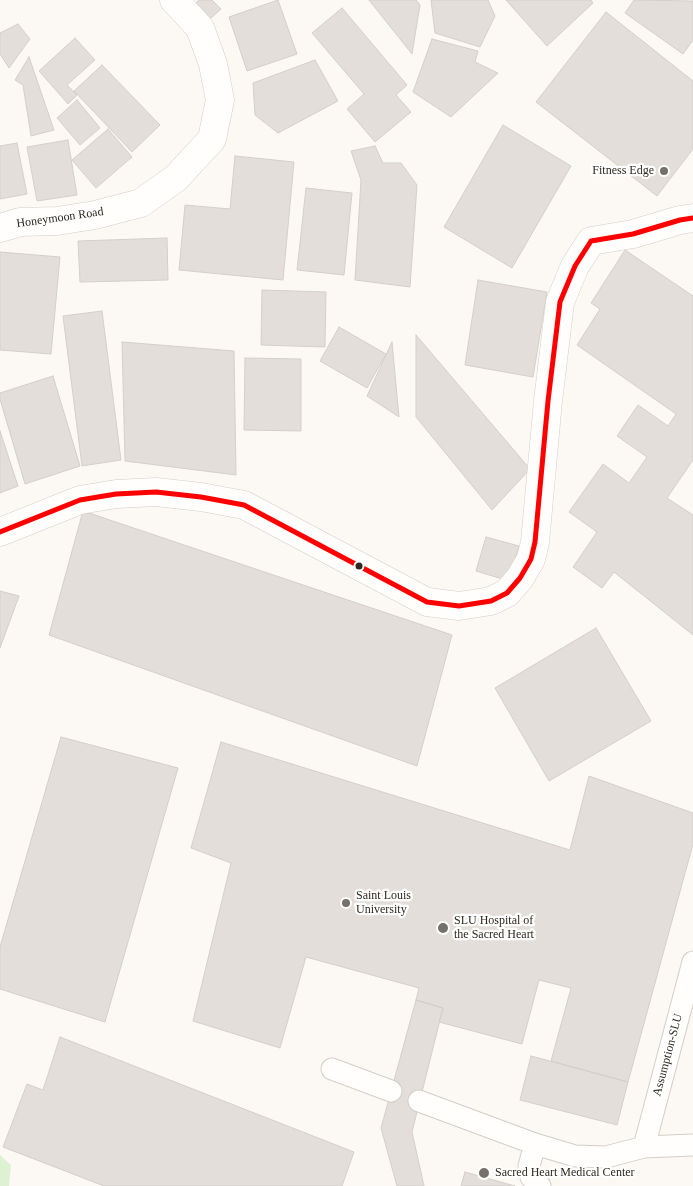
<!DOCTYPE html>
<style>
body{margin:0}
canvas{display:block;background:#fcf8f4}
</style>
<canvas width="693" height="1186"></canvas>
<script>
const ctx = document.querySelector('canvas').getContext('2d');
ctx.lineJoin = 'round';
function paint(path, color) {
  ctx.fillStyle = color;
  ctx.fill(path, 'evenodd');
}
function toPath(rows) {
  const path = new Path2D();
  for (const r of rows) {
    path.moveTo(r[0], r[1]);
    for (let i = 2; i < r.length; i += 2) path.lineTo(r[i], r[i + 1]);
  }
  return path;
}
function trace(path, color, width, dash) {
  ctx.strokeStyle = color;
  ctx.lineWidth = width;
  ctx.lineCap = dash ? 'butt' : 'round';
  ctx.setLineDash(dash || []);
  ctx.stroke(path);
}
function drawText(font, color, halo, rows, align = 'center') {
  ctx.font = font + ' Georgia,serif';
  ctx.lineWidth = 4.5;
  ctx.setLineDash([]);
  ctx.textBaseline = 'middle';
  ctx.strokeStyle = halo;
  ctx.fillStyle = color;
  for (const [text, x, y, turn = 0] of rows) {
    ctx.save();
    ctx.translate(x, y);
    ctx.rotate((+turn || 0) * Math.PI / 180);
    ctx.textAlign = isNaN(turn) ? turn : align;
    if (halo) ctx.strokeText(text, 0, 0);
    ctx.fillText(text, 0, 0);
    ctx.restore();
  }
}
paint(toPath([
 [0,1155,11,1165,9,1186,0,1186]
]), '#def1d2');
const building = toPath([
 [199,0,212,0,221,9,210,19,195,4,199,0],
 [278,0,297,54,247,71,229,17,278,0],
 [369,0,416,0,420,5,412,54,369,0],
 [431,0,488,0,495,16,480,47,435,33,431,0],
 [506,0,591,0,593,3,547,46,506,0],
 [634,0,693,1,693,40,683,54,625,13,634,0],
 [342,8,407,85,396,95,411,112,375,142,347,109,364,94,312,33,342,8],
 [606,12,693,81,693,149,657,196,536,102,606,12],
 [18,24,30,39,9,68,0,54,0,33,18,24],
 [75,38,95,60,67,85,77,95,68,104,39,71,75,38],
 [432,39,478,51,475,62,498,73,451,117,413,92,432,39],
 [29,57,54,130,31,136,23,85,15,80,29,57],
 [315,60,338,101,278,133,255,115,253,83,315,60],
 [102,65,160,125,132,152,74,91,102,65],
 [77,100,100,128,80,145,57,118,77,100],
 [503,125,571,166,512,268,444,227,503,125],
 [108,129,132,157,96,188,72,160,108,129],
 [68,140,77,195,37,201,27,147,68,140],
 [17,143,27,194,0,199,0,146,17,143],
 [375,146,383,163,401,163,417,185,410,287,355,280,361,180,351,151,375,146],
 [235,156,294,162,283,280,179,270,185,205,230,209,235,156],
 [306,188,352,193,344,275,297,270,306,188],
 [167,238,168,280,80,282,78,241,167,238],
 [625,250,693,296,693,460,667,498,693,515,693,635,614,572,602,588,573,567,597,532,569,512,603,464,629,483,647,457,617,436,638,405,668,426,676,414,577,345,600,309,591,303,625,250],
 [0,252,60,257,51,354,0,350,0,252],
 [478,280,547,292,533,377,465,365,478,280],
 [262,290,326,292,325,347,261,345,262,290],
 [102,311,121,460,82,466,63,316,102,311],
 [339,327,386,354,367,388,320,361,339,327],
 [416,335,530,469,492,510,416,417,416,335],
 [122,342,234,351,236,475,125,461,122,342],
 [392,342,399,417,367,396,392,342],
 [245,358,301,359,301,431,244,430,245,358],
 [53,376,80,466,25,484,0,399,0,393,53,376],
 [0,431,18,486,0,493,0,431],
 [83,511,452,635,417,766,49,635,83,511],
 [486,537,519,546,509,581,476,571,486,537],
 [0,591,19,596,0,648,0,591],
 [596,628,651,721,549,781,495,688,596,628],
 [61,737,178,768,105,1022,0,989,0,947,61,737],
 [221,742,570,850,589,776,693,813,693,844,628,1082,551,1061,571,988,539,980,522,1044,439,1022,443,1008,416,1000,419,988,306,957,280,1048,193,1021,231,863,191,848,221,742],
 [416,1000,443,1008,412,1132,424,1186,397,1186,381,1128,416,1000],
 [60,1037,354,1152,342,1186,104,1186,3,1147,27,1084,43,1090,60,1037],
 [531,1056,628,1082,617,1125,520,1100,531,1056],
 [465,1172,515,1186,461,1186,465,1172]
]);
paint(building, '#e3ded9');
trace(building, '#d3cfc9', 1);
const lane = toPath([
 [332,1069,391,1091],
 [419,1101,535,1144,575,1156,606,1157,644,1147,693,1145],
 [535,1144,529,1166,531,1177,540,1186],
 [644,1147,693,962]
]);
const secondary = toPath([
 [0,228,20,222,57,221,95,215,141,203,176,178,212,139,220,100,213,64,200,28,174,0],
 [0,532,80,500,116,494,156,492,201,497,244,505,427,602,459,606,491,601,507,593,520,578,531,559,535,542,548,401,560,302,575,266,591,241,633,234,680,220,693,218]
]);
trace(lane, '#d3cec8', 23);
trace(secondary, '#d3cec8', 29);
trace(lane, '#fffefd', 21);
trace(secondary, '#fffefd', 28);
trace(toPath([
 [0,532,80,500,116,494,156,492,201,497,244,505,427,602,459,606,491,601,507,593,520,578,531,559,535,542,548,401,560,302,575,266,591,241,633,234,680,220,693,218]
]), '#f00', 5);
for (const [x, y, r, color] of [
 [664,171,5,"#75716a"],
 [359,566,4.5,"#2d2820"],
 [346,903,5,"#75716a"],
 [443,928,6,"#75716a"],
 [484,1173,6,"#75716a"]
]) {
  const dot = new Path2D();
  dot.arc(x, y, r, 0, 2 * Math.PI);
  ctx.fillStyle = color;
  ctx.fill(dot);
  trace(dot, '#fff', 2);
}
drawText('12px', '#2d2820', '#fff', [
 ["Fitness Edge",654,171,"right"],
 ["Saint Louis",356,896],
 ["University",356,910],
 ["SLU Hospital of",454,921],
 ["the Sacred Heart",454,935],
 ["Sacred Heart Medical Center",495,1173]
], 'left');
drawText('12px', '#2d2820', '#fff', [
 ["Honeymoon Road",60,218,-8],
 ["Assumption-SLU",668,1055,-75]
]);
</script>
